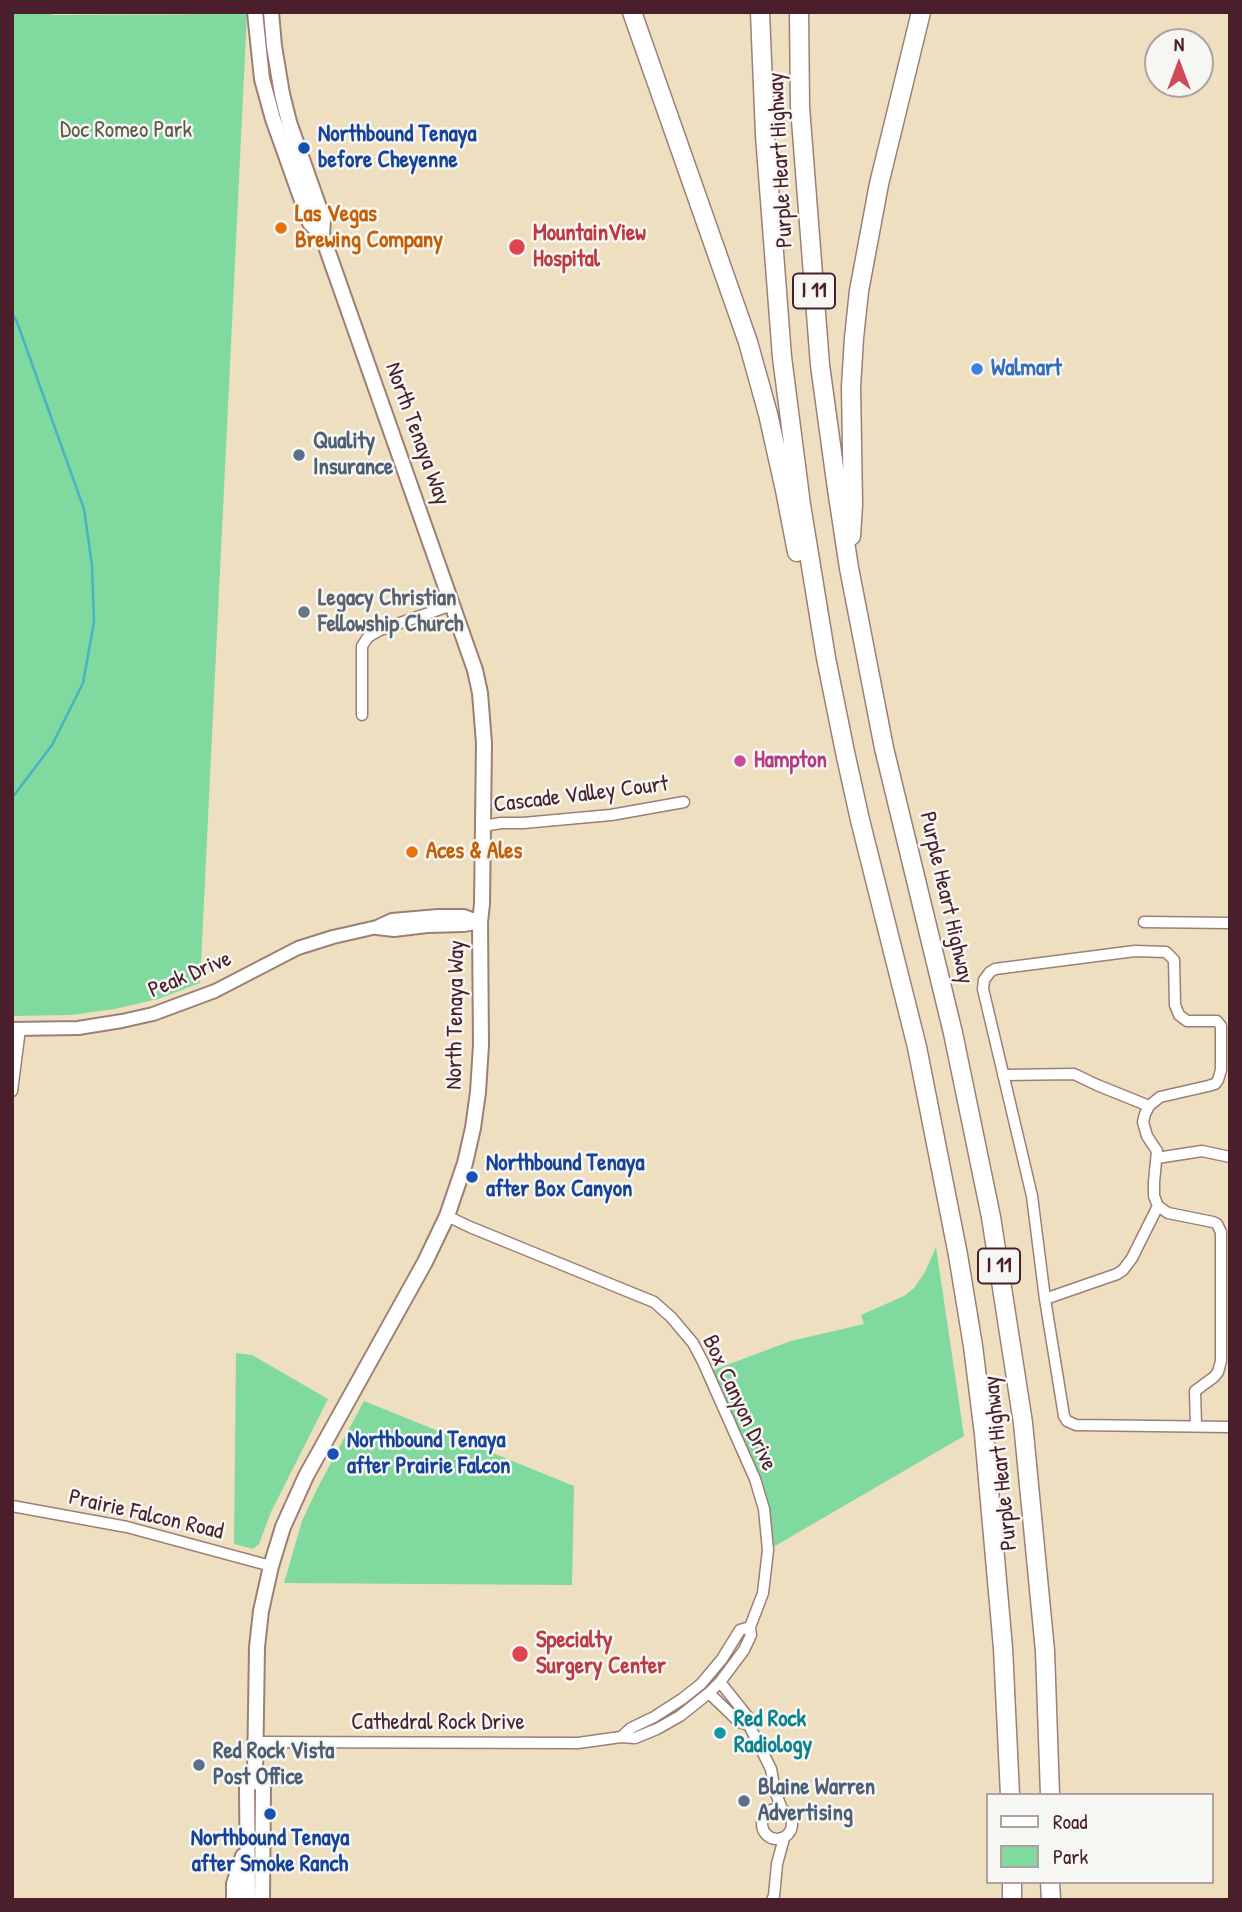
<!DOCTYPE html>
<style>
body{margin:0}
#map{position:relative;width:1242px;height:1912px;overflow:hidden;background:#eedfc0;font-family:"Patrick Hand",sans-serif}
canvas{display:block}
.frame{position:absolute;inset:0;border:14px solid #4a1f2b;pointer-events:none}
.legend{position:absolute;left:986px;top:1793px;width:228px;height:91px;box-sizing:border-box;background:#f6f6f2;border:2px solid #b1a0a2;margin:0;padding:9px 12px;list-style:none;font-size:21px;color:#4a1f2b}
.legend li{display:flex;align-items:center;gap:14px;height:35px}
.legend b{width:35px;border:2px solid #b1a0a2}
.north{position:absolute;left:1144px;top:28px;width:70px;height:70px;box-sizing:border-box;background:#f6f6f2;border:2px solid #b1a0a2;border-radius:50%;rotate:0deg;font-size:19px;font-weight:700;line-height:28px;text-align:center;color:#4a1f2b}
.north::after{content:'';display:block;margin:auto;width:24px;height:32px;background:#d1495b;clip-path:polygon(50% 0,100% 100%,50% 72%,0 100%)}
</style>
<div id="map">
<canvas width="1242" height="1912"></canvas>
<div class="frame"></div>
<ul class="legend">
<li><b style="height:9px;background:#fff"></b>Road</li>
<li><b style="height:19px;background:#80d99e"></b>Park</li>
</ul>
<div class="north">N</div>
</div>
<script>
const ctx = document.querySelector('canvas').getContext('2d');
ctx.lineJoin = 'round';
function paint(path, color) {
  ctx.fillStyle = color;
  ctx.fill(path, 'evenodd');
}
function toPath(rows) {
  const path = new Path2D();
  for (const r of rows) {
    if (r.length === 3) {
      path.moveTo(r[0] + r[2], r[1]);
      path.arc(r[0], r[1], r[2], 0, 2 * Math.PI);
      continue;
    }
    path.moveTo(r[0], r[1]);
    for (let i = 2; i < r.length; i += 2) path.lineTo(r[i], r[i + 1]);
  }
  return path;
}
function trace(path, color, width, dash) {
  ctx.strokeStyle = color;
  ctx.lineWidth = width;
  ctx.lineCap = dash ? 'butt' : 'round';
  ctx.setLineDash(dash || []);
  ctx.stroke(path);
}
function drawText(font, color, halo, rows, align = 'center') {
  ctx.font = font + ' "Patrick Hand",sans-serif';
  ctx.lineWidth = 5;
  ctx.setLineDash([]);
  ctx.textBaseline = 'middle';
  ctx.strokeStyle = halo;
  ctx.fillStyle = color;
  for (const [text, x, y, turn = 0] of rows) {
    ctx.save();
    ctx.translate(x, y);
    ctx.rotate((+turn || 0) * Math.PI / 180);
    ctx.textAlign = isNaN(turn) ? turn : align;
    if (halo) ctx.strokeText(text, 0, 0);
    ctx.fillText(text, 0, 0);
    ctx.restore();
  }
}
paint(toPath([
 [12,12,51,12,52,15,247,14,200,983,158,999,115,1009,71,1015,12,1016],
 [936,1247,964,1436,768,1550,764,1509,708,1372,791,1341,864,1324,861,1315,904,1296,914,1288,925,1272],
 [236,1353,252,1355,328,1399,271,1512,259,1544,253,1549,234,1544],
 [364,1401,574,1486,572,1585,284,1583,302,1521,318,1487]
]), '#80d99e');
trace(toPath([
 [12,313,17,322,84,509,92,565,94,622,83,683,52,745,12,798]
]), '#48b2c6', 2.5);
const minor = toPath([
 [362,715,362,646,368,637,380,630,452,605],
 [483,826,501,823,523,823,611,815,684,802],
 [1144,922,1230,923],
 [1003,1075,1074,1074,1097,1085,1149,1106],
 [12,1091,20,1029],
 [1157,1158,1202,1151,1230,1157],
 [1045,1299,1117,1274,1123,1270,1132,1258,1158,1206],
 [1196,1425,1195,1391,1214,1377,1218,1372,1221,1361,1221,1232,1217,1224,1213,1222,1168,1213,1158,1206,1154,1196,1154,1182,1157,1151,1147,1136,1143,1122,1145,1114,1149,1106,1160,1097,1208,1086,1215,1084,1218,1080,1221,1070,1221,1026,1217,1021,1187,1021,1179,1015,1175,1005,1174,960,1166,952,1135,951,995,969,990,972,984,980,983,989,1032,1196,1045,1299,1064,1416,1067,1421,1076,1425,1230,1427],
 [12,1506,127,1527,271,1566],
 [720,1682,748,1717,749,1725,771,1769,775,1791,782,1809],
 [709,1693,739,1722,749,1725],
 [621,1737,631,1728,654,1717,682,1699,701,1684,722,1659,740,1630,750,1627],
 [255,1742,578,1743,621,1737,635,1738,657,1729,680,1716,709,1693,720,1682,744,1650,751,1635,750,1627,763,1593,768,1550,764,1509,755,1479,703,1362,693,1343,671,1317,654,1302,470,1227,447,1216],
 [777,1824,15],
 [772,1900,774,1896,777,1864,784,1838]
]);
const tertiary = toPath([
 [377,928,394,930,427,926,464,925,480,922],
 [12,1029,78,1028,122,1021,153,1014,215,991,298,948,333,937,377,927,392,920,438,916,464,916,480,922]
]);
const secondary = toPath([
 [255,12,262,79,273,119,310,223,322,235],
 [255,1775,263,1788,262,1900],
 [234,1900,234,1884,243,1856],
 [248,1900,247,1788,255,1775,257,1647,261,1611,271,1566,283,1527,306,1476,425,1262,447,1216,465,1163,473,1128,478,1092,481,1045,480,922,482,904,484,743,480,693,475,670,322,235,323,219,289,122,282,94,274,46,271,12]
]);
const motorway = toPath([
 [632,12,748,342,768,414,785,490,797,552],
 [760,12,765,135,782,357,801,505,826,658,845,752,860,820,917,1047,958,1255,973,1346,984,1434,1003,1648,1010,1795],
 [799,12,800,107,820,365,837,489,849,568,884,748,953,1033,991,1217,1023,1423,1045,1651,1050,1795],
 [851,536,853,504,851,387,854,338,859,291,879,184,921,12],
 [1012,1882,1012,1900],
 [1050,1882,1051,1900]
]);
trace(minor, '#9c7f76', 13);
trace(tertiary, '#9c7f76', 16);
trace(secondary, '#9c7f76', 18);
trace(motorway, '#9c7f76', 21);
trace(minor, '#fff', 10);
trace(tertiary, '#fff', 12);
trace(secondary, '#fff', 14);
trace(motorway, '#fff', 18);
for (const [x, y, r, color] of [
 [304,148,7,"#1a4fb4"],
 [281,228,7,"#e8710a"],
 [517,247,9,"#e0444e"],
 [977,369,7,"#3f7fe0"],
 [299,455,7,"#5c6f8a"],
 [304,612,7,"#6b7280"],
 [740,761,7,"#d1479c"],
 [412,852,7,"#e8710a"],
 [472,1177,7,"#1a4fb4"],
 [333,1454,7,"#1a4fb4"],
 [520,1654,9,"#e0444e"],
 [720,1733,7,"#0f9aa8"],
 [199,1765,7,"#5c6f8a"],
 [744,1801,7,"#5c6f8a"],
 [270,1814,7,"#1a4fb4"]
]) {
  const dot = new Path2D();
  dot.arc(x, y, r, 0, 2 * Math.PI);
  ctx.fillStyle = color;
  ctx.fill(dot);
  trace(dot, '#f6f6f2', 2.5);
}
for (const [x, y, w] of [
 [814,291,42],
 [999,1266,42]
]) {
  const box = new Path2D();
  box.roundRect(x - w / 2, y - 17.5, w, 35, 5);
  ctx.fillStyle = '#f6f6f2';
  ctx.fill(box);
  trace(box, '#4a1f2b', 2);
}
drawText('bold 21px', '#4a1f2b', null, [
 ["I 11",814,291],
 ["I 11",999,1266]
]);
drawText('23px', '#5a574e', '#f6f6f2', [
 ["Doc Romeo Park",126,131]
]);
drawText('bold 23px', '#164399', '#f6f6f2', [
 ["Northbound Tenaya",318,135],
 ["before Cheyenne",318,161],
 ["Northbound Tenaya",486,1164],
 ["after Box Canyon",486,1190],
 ["Northbound Tenaya",347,1441],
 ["after Prairie Falcon",347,1467],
 ["Northbound Tenaya",270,1839,"center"],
 ["after Smoke Ranch",270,1865,"center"]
], 'left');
drawText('23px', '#4a1f2b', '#f6f6f2', [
 ["Purple Heart Highway",781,160,-93],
 ["North Tenaya Way",417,434,70],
 ["Cascade Valley Court",581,795,-7],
 ["Purple Heart Highway",946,898,77],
 ["Peak Drive",190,975,-23],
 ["North Tenaya Way",456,1015,-89],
 ["Box Canyon Drive",739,1403,65],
 ["Purple Heart Highway",1001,1463,-96],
 ["Prairie Falcon Road",146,1515,13],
 ["Cathedral Rock Drive",438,1723]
]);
drawText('bold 23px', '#c56008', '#f6f6f2', [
 ["Las Vegas",295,215],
 ["Brewing Company",295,241],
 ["Aces & Ales",426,852]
], 'left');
drawText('bold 23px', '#be3a42', '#f6f6f2', [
 ["MountainView",533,234],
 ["Hospital",533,260],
 ["Specialty",536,1641],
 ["Surgery Center",536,1667]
], 'left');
drawText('bold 23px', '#366cbe', '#f6f6f2', [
 ["Walmart",991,369]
], 'left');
drawText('bold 23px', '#4e5e75', '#f6f6f2', [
 ["Quality",313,442],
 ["Insurance",313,468],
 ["Red Rock Vista",213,1752],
 ["Post Office",213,1778],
 ["Blaine Warren",758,1788],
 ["Advertising",758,1814]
], 'left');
drawText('bold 23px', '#5b616d', '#f6f6f2', [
 ["Legacy Christian",318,599],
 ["Fellowship Church",318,625]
], 'left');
drawText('bold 23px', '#b23c85', '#f6f6f2', [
 ["Hampton",754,761]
], 'left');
drawText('bold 23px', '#0d838f', '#f6f6f2', [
 ["Red Rock",734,1720],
 ["Radiology",734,1746]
], 'left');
</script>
